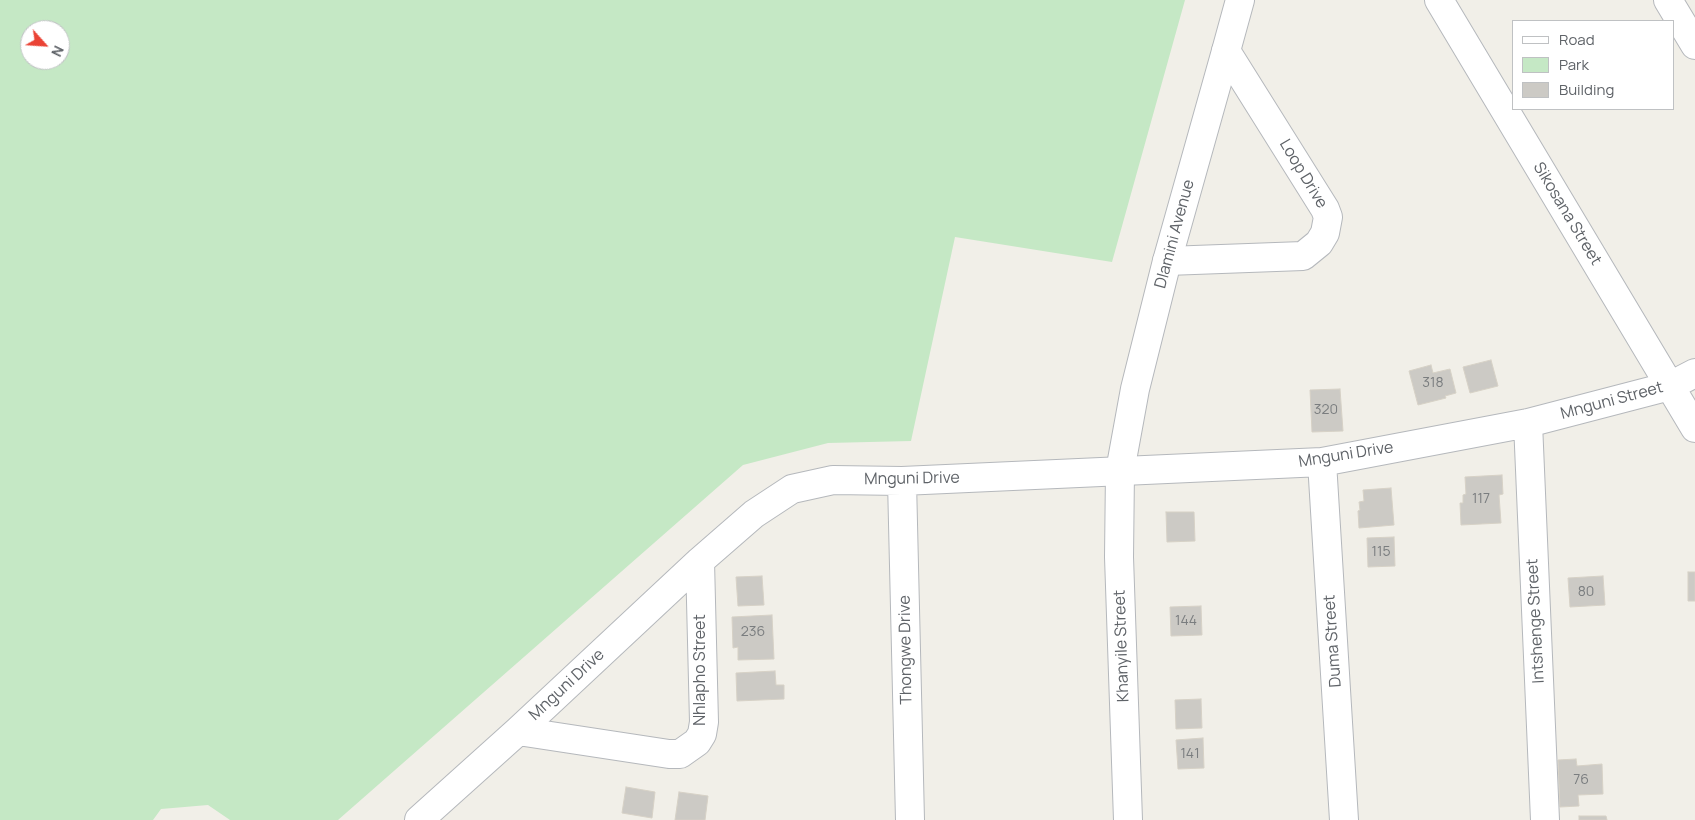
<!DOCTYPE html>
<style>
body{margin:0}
#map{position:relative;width:1695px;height:820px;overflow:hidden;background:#f1efe8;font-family:Manrope,sans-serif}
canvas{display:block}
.legend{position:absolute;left:1512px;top:20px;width:162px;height:90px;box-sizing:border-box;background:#fff;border:1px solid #bfc1c3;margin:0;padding:6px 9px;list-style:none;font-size:15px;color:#5f6368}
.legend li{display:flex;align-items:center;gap:10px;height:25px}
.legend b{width:25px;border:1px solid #bfc1c3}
.north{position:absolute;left:20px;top:20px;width:50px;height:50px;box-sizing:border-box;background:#fff;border:1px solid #bfc1c3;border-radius:50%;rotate:116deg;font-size:14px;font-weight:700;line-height:20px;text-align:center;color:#5f6368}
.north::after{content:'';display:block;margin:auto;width:18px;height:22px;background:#ea4335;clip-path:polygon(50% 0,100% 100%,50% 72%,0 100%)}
</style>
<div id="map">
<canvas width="1695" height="820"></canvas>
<ul class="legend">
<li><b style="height:6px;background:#fff"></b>Road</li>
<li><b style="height:14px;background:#c5e8c5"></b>Park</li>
<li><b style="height:14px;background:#cccac5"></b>Building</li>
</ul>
<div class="north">N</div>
</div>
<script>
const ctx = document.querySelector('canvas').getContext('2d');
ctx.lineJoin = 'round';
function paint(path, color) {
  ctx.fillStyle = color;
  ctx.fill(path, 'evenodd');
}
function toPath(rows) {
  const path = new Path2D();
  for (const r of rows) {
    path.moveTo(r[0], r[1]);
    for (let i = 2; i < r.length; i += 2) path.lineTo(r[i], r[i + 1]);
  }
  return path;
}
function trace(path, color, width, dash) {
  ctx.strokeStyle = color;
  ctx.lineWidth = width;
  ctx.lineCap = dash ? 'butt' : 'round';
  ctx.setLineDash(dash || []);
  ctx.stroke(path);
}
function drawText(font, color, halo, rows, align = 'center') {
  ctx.font = font + ' Manrope,sans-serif';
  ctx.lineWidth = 4;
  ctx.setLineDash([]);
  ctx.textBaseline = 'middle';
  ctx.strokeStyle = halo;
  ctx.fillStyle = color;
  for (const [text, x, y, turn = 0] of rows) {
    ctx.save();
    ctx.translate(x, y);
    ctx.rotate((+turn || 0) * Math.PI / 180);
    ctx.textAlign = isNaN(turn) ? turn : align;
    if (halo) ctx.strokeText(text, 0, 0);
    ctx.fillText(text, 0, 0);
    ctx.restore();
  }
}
paint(toPath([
 [0,0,1185,0,1112,262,955,237,911,441,828,443,743,465,338,820,230,820,208,805,161,809,153,820,0,820],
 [30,30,60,30,60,60,30,60]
]), '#c5e8c5');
const building = toPath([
 [1491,360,1498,386,1470,393,1463,367,1491,360],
 [1431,365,1433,373,1450,369,1456,393,1445,396,1446,398,1418,405,1409,371,1431,365],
 [1340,389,1343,431,1312,432,1310,390,1340,389],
 [1502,475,1503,494,1499,495,1501,523,1461,525,1460,503,1463,503,1463,495,1466,494,1465,477,1502,475],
 [1391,488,1394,525,1359,528,1358,511,1360,510,1359,502,1364,501,1363,490,1391,488],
 [1166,512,1194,512,1195,541,1167,542,1166,512],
 [1394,537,1395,566,1368,567,1367,538,1394,537],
 [1688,572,1695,572,1695,601,1688,601,1688,572],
 [762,576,764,605,738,606,736,577,762,576],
 [1603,576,1605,605,1570,607,1568,578,1603,576],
 [1201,606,1202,635,1171,636,1170,607,1201,606],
 [772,615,774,659,738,660,738,647,733,648,732,617,772,615],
 [775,671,776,685,784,685,784,699,737,701,736,673,775,671],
 [1201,699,1202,728,1176,729,1175,700,1201,699],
 [1203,738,1204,768,1178,769,1176,740,1203,738],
 [1576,759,1577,766,1602,764,1603,794,1578,795,1579,806,1560,807,1558,760,1576,759],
 [626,787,655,792,652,818,622,813,626,787],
 [679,792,708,796,705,820,675,820,679,792],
 [1579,816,1606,816,1607,820,1579,820,1579,816]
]);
paint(building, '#cccac5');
trace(building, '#d6d1c6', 1);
const minor = toPath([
 [1439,0,1695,428],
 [1668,0,1695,45],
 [1167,261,1303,256,1319,243,1325,233,1328,217,1325,209,1226,51],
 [1528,423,1545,820],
 [1322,462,1344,820],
 [902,481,910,820],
 [518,731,669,754,680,754,697,742,702,734,704,722,700,561],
 [419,820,518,731,700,561,754,514,792,489,833,480,902,481,1322,462,1528,423,1670,386,1695,373]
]);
const tertiary = toPath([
 [1128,820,1119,557,1120,471,1135,389,1167,261,1226,51,1240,0]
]);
trace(minor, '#b5b8bc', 30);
trace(tertiary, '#b5b8bc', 30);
trace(minor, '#fff', 28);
trace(tertiary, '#fff', 28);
drawText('14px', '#7a7d7f', null, [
 ["318",1433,383],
 ["320",1326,410],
 ["117",1481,499],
 ["115",1381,552],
 ["80",1586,592],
 ["144",1186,621],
 ["236",753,632],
 ["141",1190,754],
 ["76",1581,780]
]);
drawText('16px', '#5f6368', '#fff', [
 ["Loop Drive",1303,174,59],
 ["Sikosana Street",1567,214,59],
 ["Dlamini Avenue",1175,234,-75],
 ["Mnguni Street",1612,401,-15],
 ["Mnguni Drive",1346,455,-9],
 ["Mnguni Drive",912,479,-1],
 ["Intshenge Street",1536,621,-93],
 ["Duma Street",1333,641,-94],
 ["Khanyile Street",1122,646,-92],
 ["Thongwe Drive",906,650,-91],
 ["Nhlapho Street",701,670,-90],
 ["Mnguni Drive",567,685,-43]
]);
</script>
